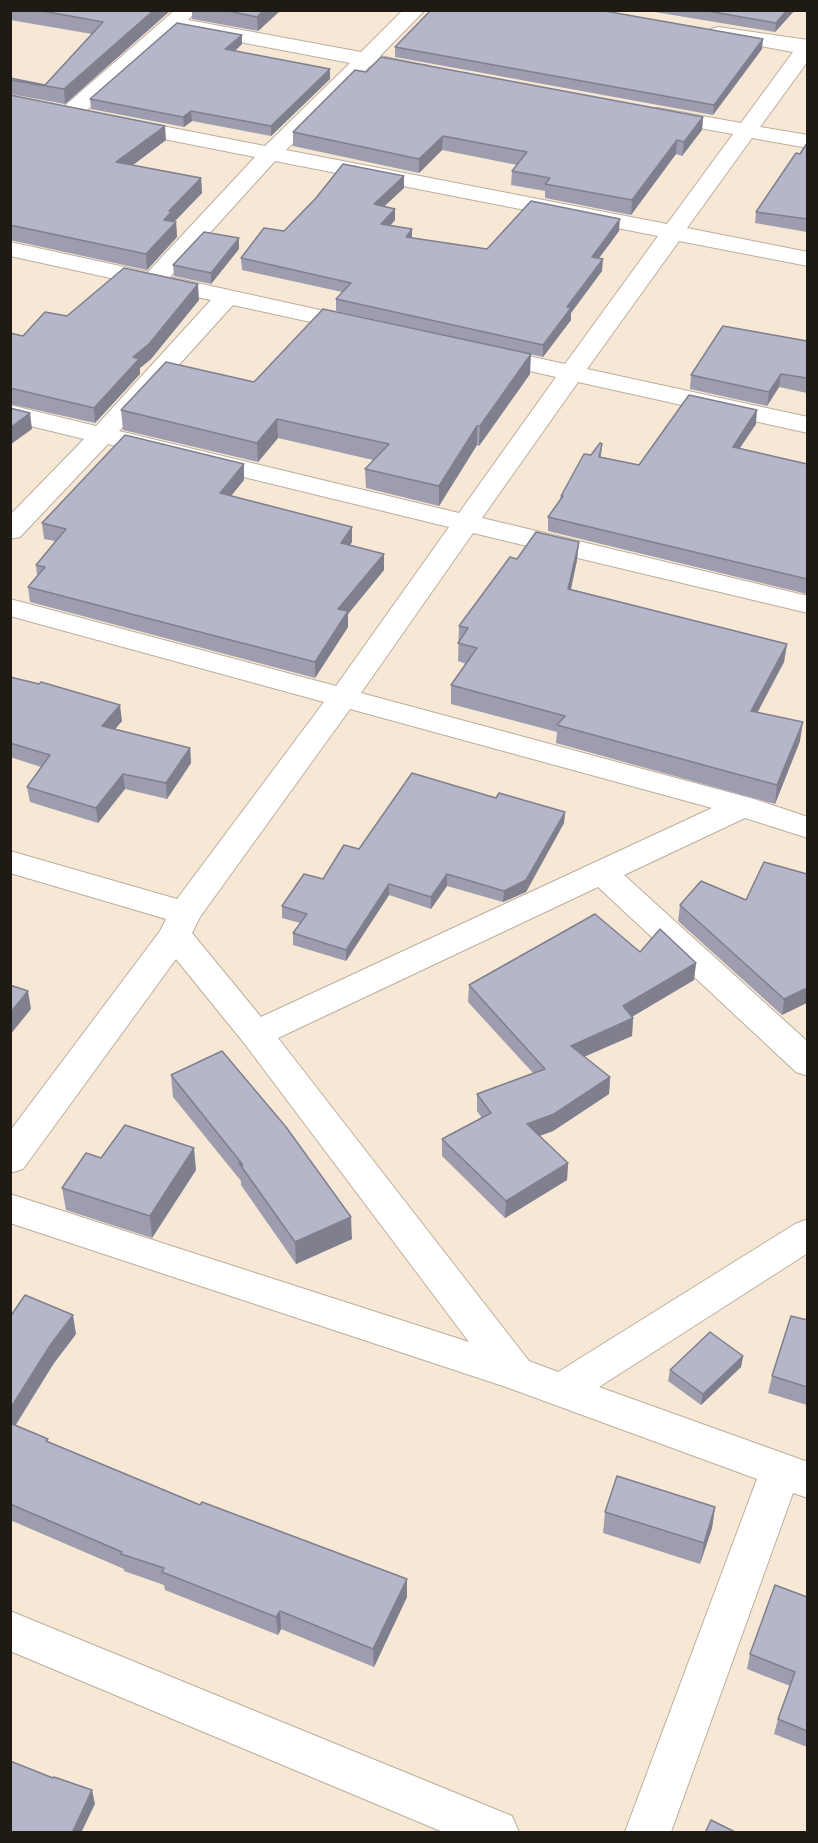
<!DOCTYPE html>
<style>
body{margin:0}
#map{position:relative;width:818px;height:1843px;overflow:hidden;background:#f7e8d6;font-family:Jost,sans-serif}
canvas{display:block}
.frame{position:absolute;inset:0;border:12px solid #201a14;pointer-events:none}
</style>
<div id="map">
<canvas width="818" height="1843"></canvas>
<div class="frame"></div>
</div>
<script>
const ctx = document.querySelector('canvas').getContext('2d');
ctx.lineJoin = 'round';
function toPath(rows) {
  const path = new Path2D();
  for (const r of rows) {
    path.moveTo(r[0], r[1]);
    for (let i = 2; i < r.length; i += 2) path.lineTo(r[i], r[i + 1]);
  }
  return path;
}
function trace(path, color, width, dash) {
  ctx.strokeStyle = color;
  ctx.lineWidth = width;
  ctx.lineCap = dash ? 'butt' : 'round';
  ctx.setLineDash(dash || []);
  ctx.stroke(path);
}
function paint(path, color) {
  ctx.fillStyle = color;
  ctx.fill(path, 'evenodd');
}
const minor = toPath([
 [175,10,197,10,188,20,361,52,403,10,425,10,380,56,429,66,432,70,429,74,422,76,370,66,286,150,667,224,733,134,650,119,647,114,650,109,658,108,741,123,793,52,711,37,708,33,711,29,718,27,808,40,808,61,760,127,808,135,808,148,752,138,687,228,808,252,808,266,679,241,587,369,808,417,808,433,578,382,482,518,808,596,808,613,473,533,361,693,754,799,808,817,808,838,745,818,624,875,808,1042,808,1076,796,1072,598,887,278,1038,529,1361,558,1372,795,1224,808,1219,808,1253,599,1387,808,1462,808,1498,793,1493,671,1832,625,1832,757,1479,506,1387,10,1223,10,1194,469,1342,244,1043,176,959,23,1169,10,1173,10,1131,160,931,166,919,10,873,10,851,177,899,324,702,10,616,10,599,336,686,449,527,108,444,20,537,10,539,10,515,84,439,10,421,10,405,96,426,211,300,10,256,10,242,148,272,255,157,113,129,110,124,113,119,121,118,265,146,350,63,177,30,77,119,69,120,61,119,58,114,61,109,175,10],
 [275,161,658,236,565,364,487,347,478,349,475,354,478,359,556,377,459,513,119,431,233,305,361,333,370,331,373,326,370,321,361,319,170,277,275,161],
 [350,709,712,808,261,1017,192,933,200,917,350,709],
 [10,1611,512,1816,519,1832,443,1832,10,1651,10,1611]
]);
trace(minor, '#bcae9d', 2);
paint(minor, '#fff');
paint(toPath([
 [10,10,171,10,65,104,10,94,10,78,45,85,92,34,10,20],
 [192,10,281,10,258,31,192,19],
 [643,10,795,10,775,32],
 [242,44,235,51,330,69,330,79,271,136,192,121,184,127,91,109,90,99],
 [395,47,762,49,713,115,395,57],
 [366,72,703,117,702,130,682,156,676,154,631,215,545,198,545,191,511,185,512,171,517,165,442,150,419,173,293,146,293,132],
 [10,95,166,140,133,165,201,178,202,193,174,222,176,222,177,237,147,270,10,240],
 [807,143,807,232,755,223,756,212],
 [404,188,384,206,395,209,395,220,391,225,412,238,487,249,619,231,599,258,602,271,571,313,571,320,543,357,336,311,336,299,342,292,242,270,241,258,284,231],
 [239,249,211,284,174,276,173,265],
 [199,300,151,359,140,368,140,374,95,423,10,404,10,333,23,336,67,316],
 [807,341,807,393,779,387,767,406,690,389,691,375],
 [530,374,479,446,477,445,439,506,366,488,365,469,373,460,278,438,258,462,123,430,121,410,254,382],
 [756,424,740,448,807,464,807,594,548,531,548,517,560,500,561,496,602,444,601,457,639,465],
 [244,480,231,496,352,542,350,545,384,554,384,570,348,614,348,627,315,678,30,602,28,587,37,576,36,565,55,541,44,539,42,523],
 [579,542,577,560,571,589,787,644,784,662,758,712,800,741,775,804,556,743,557,732,451,704,451,685,466,664,458,661,459,626,517,559],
 [10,677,122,721,115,729,190,748,191,763,167,799,125,789,98,823,30,802,27,787,41,767,10,757],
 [496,798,565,812,564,823,526,892,503,902,447,886,431,909,389,895,346,961,293,945,293,933,300,923,282,918,282,906,323,879,359,849],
 [807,874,782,1015,678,921,680,905,746,900],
 [640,952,696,963,694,980,632,1017,633,1018,632,1036,584,1056,610,1077,609,1094,553,1131,539,1136,568,1163,567,1180,505,1218,442,1156,442,1139,482,1118,477,1111,477,1094,533,1073,468,1002,469,985],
 [171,1075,352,1239,296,1264,241,1185,241,1181,173,1097],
 [196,1170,152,1238,66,1210,62,1188],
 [10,1317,76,1334,54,1363,16,1425,48,1442,200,1505,407,1579,407,1597,374,1667,281,1629,278,1635,165,1590,164,1585,124,1571,124,1569,10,1520],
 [807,1320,807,1405,768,1393,772,1376],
 [743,1356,741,1367,701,1405,668,1381,670,1370],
 [715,1507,712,1528,700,1564,603,1533,605,1512],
 [807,1597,807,1747,774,1734,778,1719,790,1686,747,1669,750,1654]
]), '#9d9daf');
paint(toPath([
 [154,10,171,10,65,104,64,89],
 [264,10,281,10,258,31,257,17],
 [787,10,795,10,775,32,776,23],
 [242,35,242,44,226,59,225,49],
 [763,39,762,49,713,115,714,105],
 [330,69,330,79,271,136,271,126],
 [191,111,192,121,184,127,183,117],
 [703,117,702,130,682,156,684,142],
 [165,126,166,140,117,177,116,162],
 [443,136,442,150,419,173,419,159],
 [677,140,676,154,631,215,632,200],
 [404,176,404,188,374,216,374,204],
 [201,178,202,193,173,223,176,222,177,237,147,270,146,254,169,211],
 [395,209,395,220,381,235,381,224],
 [620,219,619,231,591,269,592,257],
 [412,229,412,241,406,237],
 [239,238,239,249,211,284,211,273],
 [603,259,602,271,571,313,571,320,543,357,543,345,567,307],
 [198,284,199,300,151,359,140,368,140,374,95,423,94,408,133,357],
 [531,354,530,374,479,446,480,426],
 [781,374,779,387,767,406,769,392],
 [757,410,756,424,731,461,733,447],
 [30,413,32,429,10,445,10,428],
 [277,419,278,438,258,462,257,443],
 [477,426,477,445,439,506,439,486],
 [244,464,244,480,221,508,220,493],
 [352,527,352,542,341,558,341,543],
 [579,542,577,560,567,607,568,589],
 [384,554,384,570,348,614,348,627,315,678,315,662,338,609],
 [787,644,784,662,748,729,751,711],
 [120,705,122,721,104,742,102,726],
 [803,722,800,741,775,804,777,785],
 [190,748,191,763,167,799,166,783],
 [123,774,125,789,98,823,96,808],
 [565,812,564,823,526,892,503,902,504,891],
 [447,874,447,886,431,909,431,897],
 [389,884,389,895,346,961,346,950],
 [696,963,694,980,621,1023,623,1006],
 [807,988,807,1003,782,1015,784,999],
 [28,991,31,1009,10,1035,10,1013],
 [633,1018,632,1036,570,1063,571,1046],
 [610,1077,609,1094,553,1131,526,1141,527,1124],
 [194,1148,196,1170,152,1238,150,1216],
 [568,1163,567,1180,505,1218,506,1201],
 [351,1217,352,1239,296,1264,295,1242],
 [73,1315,76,1334,54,1363,10,1433,10,1409,51,1344],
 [743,1356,741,1367,701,1405,703,1394],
 [715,1507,712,1528,700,1564,704,1543],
 [407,1579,407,1597,374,1667,373,1649],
 [280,1611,281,1629,278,1635,276,1617],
 [92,1790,95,1804,81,1833,72,1833]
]), '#7f7f8e');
const building = toPath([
 [37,10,154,10,64,89,10,80,10,78,45,85,103,22,37,10],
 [223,10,264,10,257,17,223,10],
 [431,10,599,10,763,39,714,105,395,47,431,10],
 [702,10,787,10,776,23,702,10],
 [177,23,242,35,225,49,330,69,271,126,191,111,183,117,90,99,177,23],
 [381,57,703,117,684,142,677,140,632,200,545,184,550,178,512,171,527,152,443,136,419,159,293,132,355,70,366,72,381,57],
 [10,95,165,126,116,162,201,178,169,211,172,211,164,220,176,222,146,254,10,225,10,95],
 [807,143,807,219,756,212,796,153,800,154,807,143],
 [343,164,404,176,374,204,395,209,381,224,412,229,406,237,487,249,531,201,620,219,592,257,603,259,567,307,571,308,543,345,336,299,351,283,241,258,264,228,284,231,316,198,343,164],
 [204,232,239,238,211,273,173,265,204,232],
 [124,268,198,284,149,344,133,357,139,359,94,408,10,388,10,333,23,336,45,312,67,316,124,268],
 [323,309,531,354,480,426,477,426,439,486,365,469,389,444,277,419,257,443,121,410,166,362,254,382,323,309],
 [723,326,807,341,807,378,781,374,769,392,691,375,723,326],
 [689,395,757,410,733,447,807,464,807,579,548,517,563,496,561,496,584,454,591,455,600,443,602,444,599,457,639,465,689,395],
 [10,408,30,413,10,428,10,408],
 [125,435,244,464,220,493,352,527,341,543,384,554,338,609,348,611,315,662,28,587,45,567,36,565,66,529,42,523,125,435],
 [536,532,579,542,568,589,787,644,751,711,803,722,777,785,557,725,565,716,451,685,477,648,458,643,468,628,459,626,510,557,517,559,536,532],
 [10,677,39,684,41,682,120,705,102,726,190,748,166,783,123,774,96,808,27,787,50,755,10,743,10,677],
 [412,773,496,798,499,793,565,812,526,880,504,891,447,874,431,897,389,884,346,950,293,933,307,914,282,906,304,874,323,879,344,845,359,849,412,773],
 [764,862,807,874,807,988,784,999,680,905,701,881,746,900,764,862],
 [595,914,640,952,660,929,696,963,623,1006,633,1018,571,1046,610,1077,554,1114,527,1124,568,1163,506,1201,442,1139,491,1113,477,1094,545,1069,469,985,595,914],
 [10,985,28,991,10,1013,10,985],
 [222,1051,286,1127,351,1217,295,1242,239,1163,243,1165,171,1075,222,1051],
 [125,1125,194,1148,150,1216,62,1188,86,1153,101,1158,125,1125],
 [25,1295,73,1315,51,1344,10,1409,10,1317,25,1295],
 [791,1316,807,1320,807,1387,772,1376,791,1316],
 [710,1332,743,1356,703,1394,670,1370,710,1332],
 [10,1423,48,1439,46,1441,200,1505,202,1502,407,1579,373,1649,280,1611,276,1617,162,1572,164,1568,121,1554,122,1552,10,1504,10,1423],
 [617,1476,715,1507,704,1543,605,1512,617,1476],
 [775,1585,807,1597,807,1731,778,1719,795,1672,750,1654,775,1585],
 [10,1761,53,1778,54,1777,92,1790,72,1833,10,1833,10,1761],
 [711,1820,737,1833,705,1833,711,1820]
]);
paint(building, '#b6b6cb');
trace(building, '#7f7f8e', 1.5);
</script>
